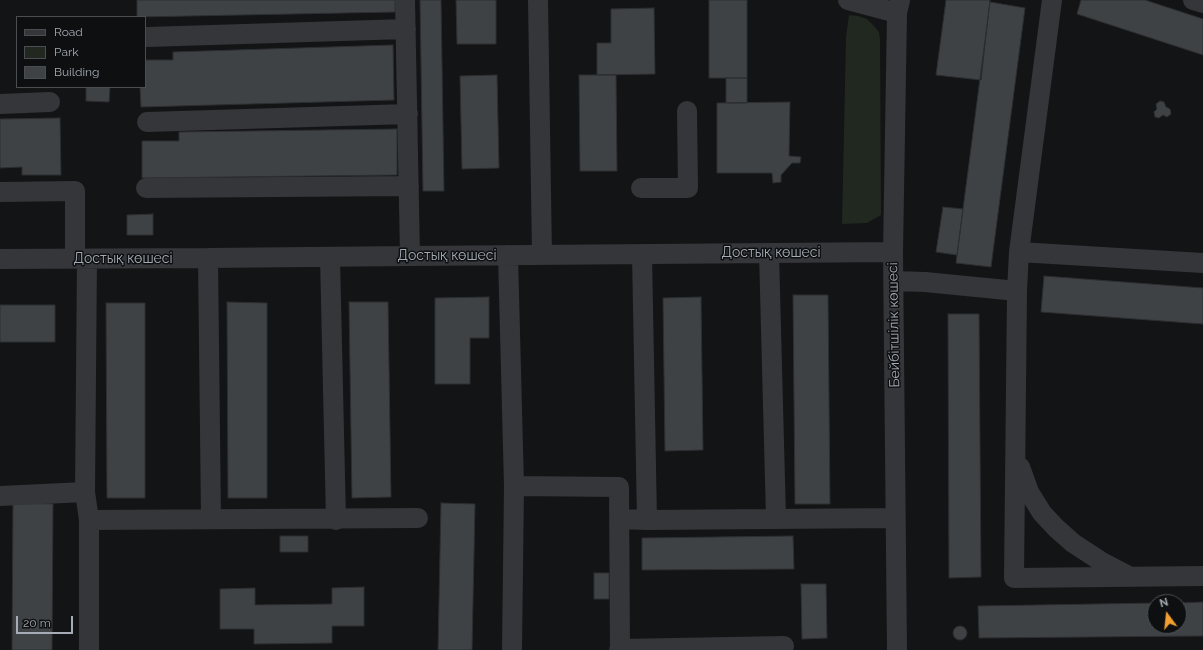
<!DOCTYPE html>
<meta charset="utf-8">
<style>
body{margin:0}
#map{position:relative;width:1203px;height:650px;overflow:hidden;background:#131415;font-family:Raleway,sans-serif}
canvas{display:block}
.legend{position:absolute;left:16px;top:16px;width:130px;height:72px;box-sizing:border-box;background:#0e0f10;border:1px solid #4a4e52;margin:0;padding:5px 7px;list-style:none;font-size:12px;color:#a5acb5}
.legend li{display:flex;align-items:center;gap:8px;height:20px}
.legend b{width:20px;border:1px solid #4a4e52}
.north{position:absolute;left:1147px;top:594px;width:40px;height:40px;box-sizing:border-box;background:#0e0f10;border:1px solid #4a4e52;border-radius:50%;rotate:345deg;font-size:11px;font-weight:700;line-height:16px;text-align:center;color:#a5acb5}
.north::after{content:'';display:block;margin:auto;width:14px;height:18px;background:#f19f30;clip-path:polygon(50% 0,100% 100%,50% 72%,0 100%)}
.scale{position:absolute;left:16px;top:616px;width:57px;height:18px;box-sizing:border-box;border:2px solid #a5acb5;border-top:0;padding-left:5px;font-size:12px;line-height:14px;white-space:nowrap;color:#a5acb5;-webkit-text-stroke:3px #0e0f10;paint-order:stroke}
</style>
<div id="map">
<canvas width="1203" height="650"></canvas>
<ul class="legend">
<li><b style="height:5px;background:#34363a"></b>Road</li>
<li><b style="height:11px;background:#202820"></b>Park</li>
<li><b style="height:11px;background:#3f4245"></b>Building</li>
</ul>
<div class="north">N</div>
<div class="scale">20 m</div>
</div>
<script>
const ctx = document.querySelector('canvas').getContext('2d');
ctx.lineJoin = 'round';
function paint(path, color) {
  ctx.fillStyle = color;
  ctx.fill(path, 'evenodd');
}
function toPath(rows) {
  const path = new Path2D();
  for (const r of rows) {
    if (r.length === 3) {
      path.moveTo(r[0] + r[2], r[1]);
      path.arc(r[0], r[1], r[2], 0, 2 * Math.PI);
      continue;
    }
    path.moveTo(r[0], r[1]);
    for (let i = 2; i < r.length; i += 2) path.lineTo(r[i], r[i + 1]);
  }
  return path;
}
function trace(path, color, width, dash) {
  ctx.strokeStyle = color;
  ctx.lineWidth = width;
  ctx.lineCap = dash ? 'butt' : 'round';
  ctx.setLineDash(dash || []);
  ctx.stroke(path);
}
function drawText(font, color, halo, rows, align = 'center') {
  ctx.font = font + ' Raleway,sans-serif';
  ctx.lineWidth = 3;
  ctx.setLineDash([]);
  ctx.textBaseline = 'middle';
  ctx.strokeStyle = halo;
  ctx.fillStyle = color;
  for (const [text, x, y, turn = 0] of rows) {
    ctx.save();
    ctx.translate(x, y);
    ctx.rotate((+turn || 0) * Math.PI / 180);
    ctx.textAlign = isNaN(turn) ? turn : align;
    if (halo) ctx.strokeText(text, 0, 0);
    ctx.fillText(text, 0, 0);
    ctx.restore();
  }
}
paint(toPath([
 [849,15,858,16,867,19,874,26,879,32,880,40,881,215,867,223,842,224,846,37]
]), '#202820');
const building = toPath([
 [137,0,395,0,395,12,137,17,137,0],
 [420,0,441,0,444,191,423,191,420,0],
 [456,0,496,0,496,44,457,44,456,0],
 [709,0,747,0,747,78,709,78,709,0],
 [946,0,990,0,981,80,936,75,946,0],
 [1081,0,1145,0,1203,19,1203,55,1077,14,1081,0],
 [990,2,1025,8,991,267,956,263,990,2],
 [654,8,655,74,597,75,597,43,611,43,611,9,654,8],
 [393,45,394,100,141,107,140,87,145,87,145,60,173,60,173,52,393,45],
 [497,75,499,168,462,169,460,76,497,75],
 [579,75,616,75,617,171,580,171,579,75],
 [726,78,747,78,747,103,726,103,726,78],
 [86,87,110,87,109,102,86,101,86,87],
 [1160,101,1164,102,1166,107,1170,109,1171,114,1167,117,1163,115,1159,118,1155,117,1154,112,1157,109,1156,104,1160,101],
 [790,102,789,156,801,157,800,163,792,163,781,175,781,182,773,183,772,173,717,173,717,103,790,102],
 [60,118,61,175,22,175,22,167,0,168,0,119,60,118],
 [397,129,397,175,142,178,142,141,179,141,179,132,397,129],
 [943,207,963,209,957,255,936,252,943,207],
 [153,214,153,235,127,235,127,215,153,214],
 [1044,276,1203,288,1203,324,1041,312,1044,276],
 [793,295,828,295,830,504,795,504,793,295],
 [489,297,489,338,470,338,470,384,435,384,435,298,489,297],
 [701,297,703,450,665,451,663,298,701,297],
 [227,302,267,303,267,498,228,498,227,302],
 [349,302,388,302,391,497,352,498,349,302],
 [106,303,145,303,145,498,107,498,106,303],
 [0,305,55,305,55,342,0,342,0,305],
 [948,314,979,314,981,577,949,578,948,314],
 [13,503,53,504,52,650,12,650,13,503],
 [441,503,475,504,472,650,438,650,441,503],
 [280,536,308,536,308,552,280,552,280,536],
 [793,536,794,569,642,570,642,538,793,536],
 [594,573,609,573,609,599,594,599,594,573],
 [801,584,826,584,827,638,802,639,801,584],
 [364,587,364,626,332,626,332,643,254,644,254,629,220,629,220,589,255,588,255,605,332,604,332,588,364,587],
 [1203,602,1203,636,979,638,978,606,1155,603,1155,626,1179,626,1179,603,1203,602],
 [960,633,7]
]);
paint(building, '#3f4245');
trace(building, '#2d2e31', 1);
trace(toPath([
 [405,0,410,256],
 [538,0,542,255],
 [848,0,897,13],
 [1052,0,1019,252,1017,291,1014,578,1203,576],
 [1193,0,1203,3],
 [147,37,406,29],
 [0,104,50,102],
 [147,122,408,114],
 [146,188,409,186],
 [641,188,688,188,687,111],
 [0,192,75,191,75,259],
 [1019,252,1203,263],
 [769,253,776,518],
 [642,254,647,520],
 [508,255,514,486,512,650],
 [330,257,336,520],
 [208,258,211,519],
 [0,259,208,258,410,256,893,252],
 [87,259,85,492,89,520],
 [894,281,925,282,1017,291],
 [1020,467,1029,492,1042,513,1056,528,1073,543,1102,562,1127,575],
 [514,486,619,487,620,649,619,650],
 [0,496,85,492],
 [620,519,647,520,895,518],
 [620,649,784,646],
 [89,650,89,520,418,518],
 [897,650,893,252,897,13,900,0]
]), '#34363a', 20);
drawText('14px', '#a5acb5', '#0e0f10', [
 ["Достық көшесі",771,253],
 ["Достық көшесі",447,256],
 ["Достық көшесі",123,259],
 ["Бейбітшілік көшесі",894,325,-91]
]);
</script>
